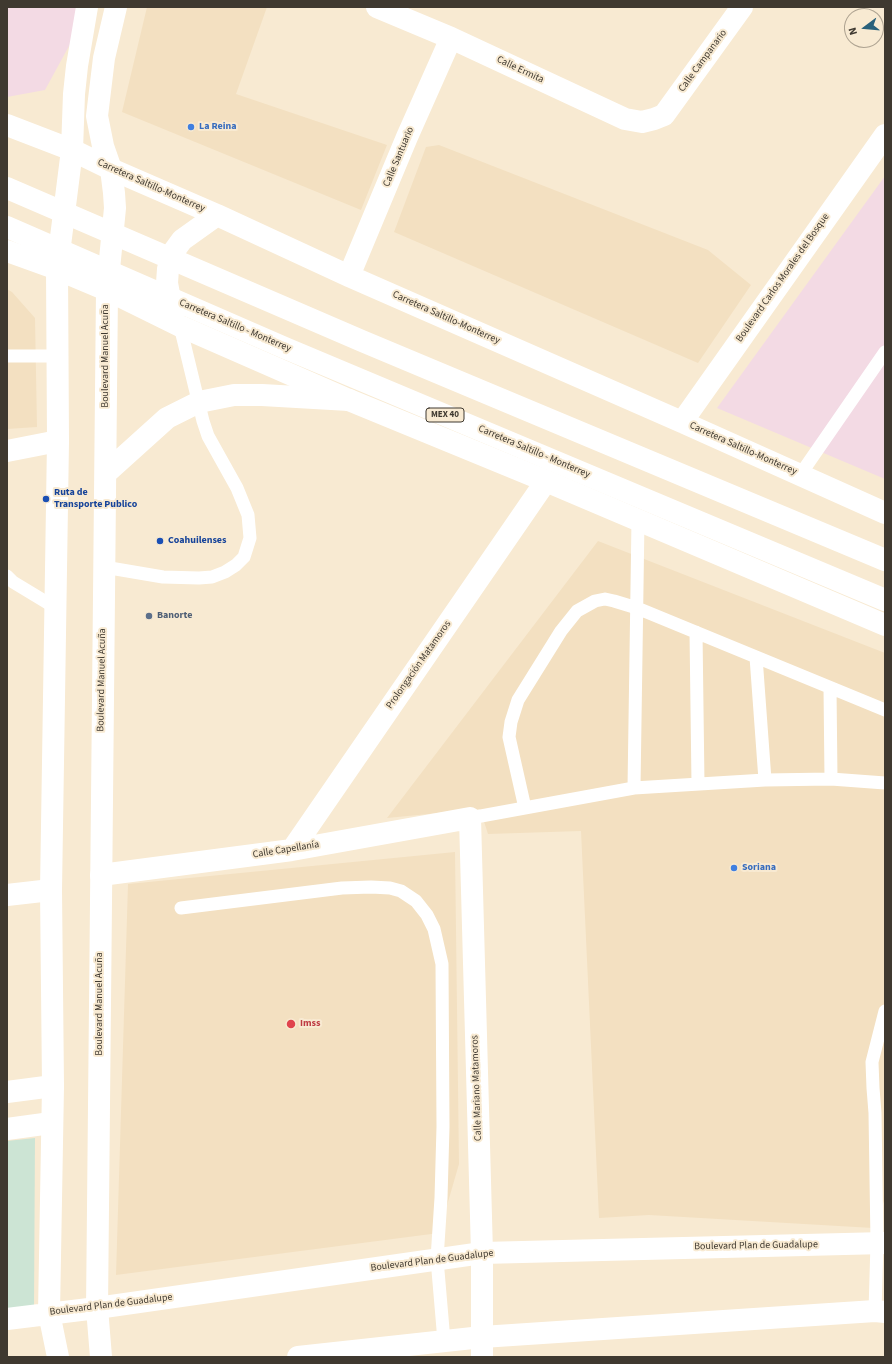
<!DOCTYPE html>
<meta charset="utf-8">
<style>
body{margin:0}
#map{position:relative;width:892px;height:1364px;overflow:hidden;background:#f8ead2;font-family:"Source Sans 3",sans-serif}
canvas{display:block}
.frame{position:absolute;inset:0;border:8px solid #3f3930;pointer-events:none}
.north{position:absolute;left:844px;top:8px;width:40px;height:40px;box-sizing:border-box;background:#f8ead2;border:1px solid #aea391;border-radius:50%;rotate:254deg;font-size:11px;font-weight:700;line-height:16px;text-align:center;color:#3f3930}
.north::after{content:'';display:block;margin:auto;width:14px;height:18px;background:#29617b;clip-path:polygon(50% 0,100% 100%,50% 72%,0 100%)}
</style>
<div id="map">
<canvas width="892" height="1364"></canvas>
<div class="frame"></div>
<div class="north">N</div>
</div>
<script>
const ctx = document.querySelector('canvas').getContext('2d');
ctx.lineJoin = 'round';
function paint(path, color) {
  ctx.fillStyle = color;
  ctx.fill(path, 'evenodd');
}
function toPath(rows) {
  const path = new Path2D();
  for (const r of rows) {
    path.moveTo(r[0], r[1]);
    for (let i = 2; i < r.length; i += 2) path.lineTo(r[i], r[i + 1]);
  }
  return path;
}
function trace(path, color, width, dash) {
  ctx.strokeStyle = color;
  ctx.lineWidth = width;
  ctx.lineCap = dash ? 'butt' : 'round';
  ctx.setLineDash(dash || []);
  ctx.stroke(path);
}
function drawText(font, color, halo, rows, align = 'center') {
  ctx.font = font + ' "Source Sans 3",sans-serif';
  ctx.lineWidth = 4;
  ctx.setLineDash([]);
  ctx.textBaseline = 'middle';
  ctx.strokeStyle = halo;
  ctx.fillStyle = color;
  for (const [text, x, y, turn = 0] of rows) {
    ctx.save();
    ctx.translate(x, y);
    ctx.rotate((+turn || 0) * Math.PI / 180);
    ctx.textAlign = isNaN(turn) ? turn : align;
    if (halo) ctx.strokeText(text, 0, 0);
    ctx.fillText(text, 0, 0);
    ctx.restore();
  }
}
paint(toPath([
 [147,7,267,7,236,94,387,145,361,210,122,112],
 [439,145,708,250,751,285,698,363,394,232,426,147],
 [7,289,12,292,35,318,37,427,7,429],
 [598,541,885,653,885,1201,884,1201,873,1228,649,1215,599,1218,581,831,488,834,480,809,387,818],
 [455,852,459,1164,439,1233,116,1275,128,884]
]), '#f3e0c1');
paint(toPath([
 [7,7,78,7,75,35,45,90,7,97],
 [885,176,885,479,717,408]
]), '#f3dae4');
paint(toPath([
 [35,1138,34,1309,7,1312,7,1141]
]), '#cce4d4');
trace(toPath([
 [7,356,58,356],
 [800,475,885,352],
 [104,567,163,577,199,578,212,577,225,572,236,565,244,557,250,538,248,515,237,488,208,436,203,421,180,326],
 [7,576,13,582,56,608],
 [696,632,698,784],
 [756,657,765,780],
 [830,688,831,779],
 [634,788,638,520],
 [525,808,509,737,511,722,518,700,561,631,577,611,595,601,605,599,614,601,637,608,885,710],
 [470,818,634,788,765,780,831,779,885,783],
 [181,908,342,888,371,887,390,888,401,891,416,901,427,915,434,929,442,964,443,1127,441,1198,437,1259,444,1341],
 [875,1311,877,1243,875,1113,873,1088,872,1062,885,1011]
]), '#fff', 13);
trace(toPath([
 [377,7,451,38,625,119,642,122,654,119,664,115,742,7],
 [7,125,72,150,111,169,217,215,349,276,682,422,885,513],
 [7,251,57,269,107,290,180,326,349,400,546,481,885,625],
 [349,276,407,137,451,38],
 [174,313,171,305,167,283,168,269,174,251,182,240,217,215],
 [682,422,885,135],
 [7,451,58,441],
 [292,850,546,481],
 [101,875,292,850,470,818,482,1253,482,1357],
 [7,895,51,890],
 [7,1092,53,1086],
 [7,1129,51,1123]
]), '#fff', 22);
trace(toPath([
 [97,1308,482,1253,885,1243],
 [298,1357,482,1337,875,1311,885,1312]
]), '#fff', 22);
trace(toPath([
 [106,473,167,418,199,402,234,395,262,395,349,400],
 [7,1319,97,1308],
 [58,1357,49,1313,53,1086,51,890,58,441,57,269,72,150,74,94,77,66,87,7],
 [101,1357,97,1308,107,290,115,208,114,193,111,169,103,146,97,116,104,58,116,7]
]), '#fff', 22);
trace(toPath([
 [7,188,362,341,885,560],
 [7,227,285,348,885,600]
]), '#fff', 22);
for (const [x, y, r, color] of [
 [191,127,4,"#3f7fe0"],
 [46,499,4,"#1a4fb4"],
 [160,541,4,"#1a4fb4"],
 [149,616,4,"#5c6f8a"],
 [734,868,4,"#3f7fe0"],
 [291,1024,5,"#e0444e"]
]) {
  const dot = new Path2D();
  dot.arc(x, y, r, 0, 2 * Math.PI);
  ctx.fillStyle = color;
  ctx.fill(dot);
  trace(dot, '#f8ead2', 1.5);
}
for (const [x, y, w] of [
 [445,415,38]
]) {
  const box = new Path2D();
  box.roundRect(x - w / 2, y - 7, w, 14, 3);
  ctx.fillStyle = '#f8ead2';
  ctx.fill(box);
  trace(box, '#3f3930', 1);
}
drawText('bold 9px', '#3f3930', null, [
 ["MEX 40",445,415]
]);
drawText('10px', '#3f3930', '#f8ead2', [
 ["Calle Campanario",703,61,-54],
 ["Calle Ermita",520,70,25],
 ["Calle Santuario",399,157,-67],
 ["Carretera Saltillo-Monterrey",151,186,24],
 ["Boulevard Carlos Morales del Bosque",783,278,-55],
 ["Carretera Saltillo-Monterrey",446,318,24],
 ["Carretera Saltillo - Monterrey",235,326,23],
 ["Boulevard Manuel Acuña",106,356,-90],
 ["Carretera Saltillo-Monterrey",743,449,24],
 ["Carretera Saltillo - Monterrey",534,452,23],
 ["Prolongación Matamoros",419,665,-55],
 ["Boulevard Manuel Acuña",102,680,-89],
 ["Calle Capellanía",286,850,-9],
 ["Boulevard Manuel Acuña",100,1004,-90],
 ["Calle Mariano Matamoros",477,1088,-92],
 ["Boulevard Plan de Guadalupe",756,1246,-1],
 ["Boulevard Plan de Guadalupe",432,1261,-7],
 ["Boulevard Plan de Guadalupe",111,1305,-7]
]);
drawText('bold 10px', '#366cbe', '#f8ead2', [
 ["La Reina",199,127],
 ["Soriana",742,868]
], 'left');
drawText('bold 10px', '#164399', '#f8ead2', [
 ["Ruta de",54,493],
 ["Transporte Publico",54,505],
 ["Coahuilenses",168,541]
], 'left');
drawText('bold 10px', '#4e5e75', '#f8ead2', [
 ["Banorte",157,616]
], 'left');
drawText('bold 10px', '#be3a42', '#f8ead2', [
 ["Imss",300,1024]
], 'left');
</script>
